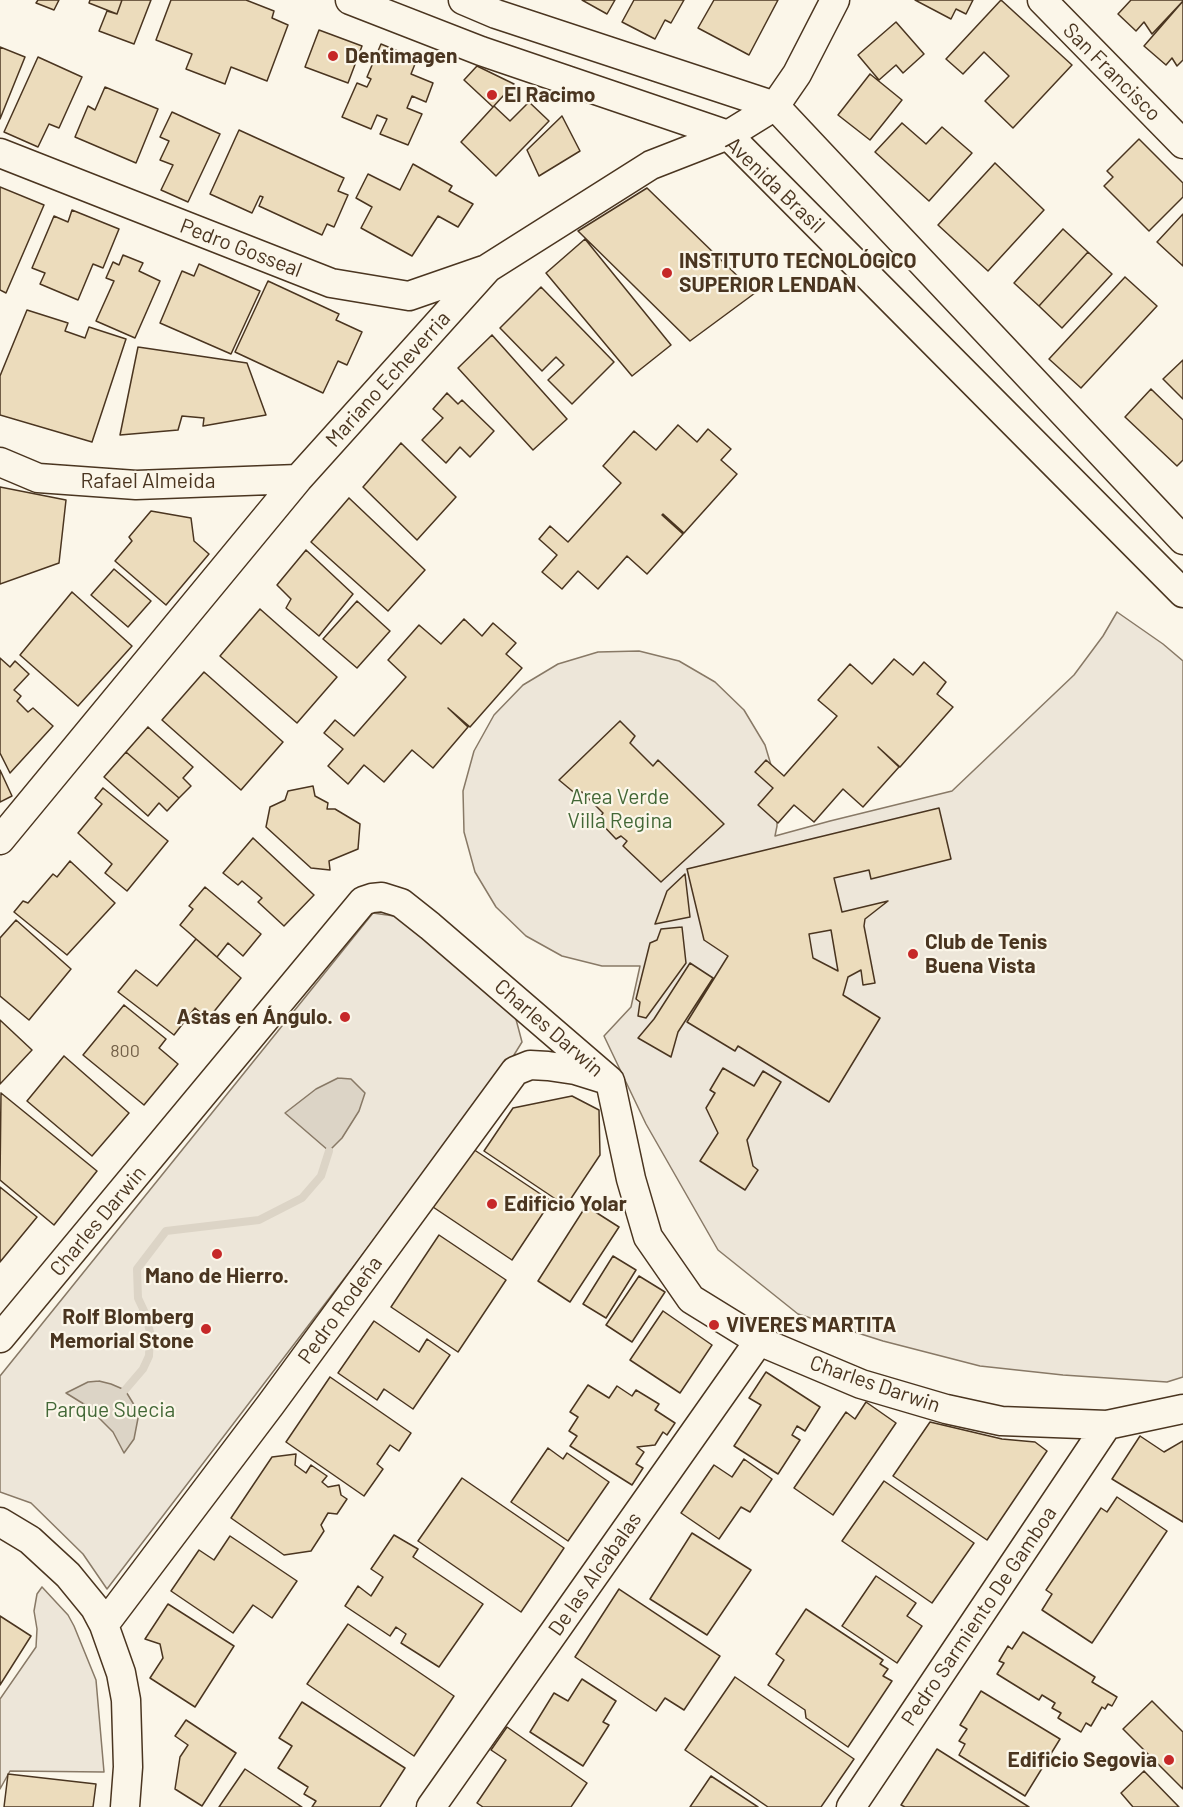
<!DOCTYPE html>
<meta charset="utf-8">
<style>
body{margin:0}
canvas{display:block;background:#fbf6e9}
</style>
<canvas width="1183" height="1807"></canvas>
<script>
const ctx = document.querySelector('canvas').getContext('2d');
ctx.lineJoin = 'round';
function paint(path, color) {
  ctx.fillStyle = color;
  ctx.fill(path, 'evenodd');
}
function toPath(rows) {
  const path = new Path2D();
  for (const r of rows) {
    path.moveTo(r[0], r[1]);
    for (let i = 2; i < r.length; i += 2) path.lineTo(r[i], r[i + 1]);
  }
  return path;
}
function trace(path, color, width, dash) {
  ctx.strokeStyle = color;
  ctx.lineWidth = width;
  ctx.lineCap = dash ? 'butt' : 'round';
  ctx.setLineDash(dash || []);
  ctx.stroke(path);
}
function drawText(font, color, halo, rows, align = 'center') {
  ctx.font = font + ' Barlow,sans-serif';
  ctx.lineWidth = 4.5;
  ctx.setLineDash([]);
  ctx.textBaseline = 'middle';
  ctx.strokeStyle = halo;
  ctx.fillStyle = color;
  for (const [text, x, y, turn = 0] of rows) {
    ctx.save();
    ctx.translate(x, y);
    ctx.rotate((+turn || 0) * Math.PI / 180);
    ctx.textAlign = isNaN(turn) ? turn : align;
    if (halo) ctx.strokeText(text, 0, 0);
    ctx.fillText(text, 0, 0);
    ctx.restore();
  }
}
const green = toPath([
 [1117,612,1163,644,1183,661,1183,1377,1167,1382,1063,1375,980,1366,883,1341,798,1314,718,1250,646,1124,604,1036,631,1007,640,966,602,966,562,956,526,936,496,907,475,872,464,832,463,791,474,751,494,715,523,685,558,664,598,652,639,651,679,661,715,682,744,710,765,745,777,785,777,826,775,836,830,821,952,791,1074,675,1103,636,1117,612],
 [373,913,408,918,513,1008,522,1042,509,1063,107,1589,83,1554,31,1503,0,1492,0,1376,373,913],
 [42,1587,68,1615,74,1626,96,1680,104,1772,10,1771,0,1789,0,1699,36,1647,37,1629,34,1611,37,1594,42,1587]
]);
paint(green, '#ede6d9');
trace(green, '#887966', 1.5);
const water = toPath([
 [338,1078,351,1079,365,1093,359,1111,342,1138,329,1151,285,1113,316,1089,338,1078],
 [99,1381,111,1384,125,1390,139,1413,134,1439,124,1453,113,1432,87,1406,66,1393,88,1382,99,1381]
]);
paint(water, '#dcd4c6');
trace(water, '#887966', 1.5);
trace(toPath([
 [125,1390,143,1369,149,1356,150,1332,145,1313,138,1298,137,1269,166,1231,259,1220,302,1198,321,1176,329,1151]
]), '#dcd4c6', 8);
const building = toPath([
 [38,0,59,0,54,10,36,3,38,0],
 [90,0,122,0,117,14,89,3,90,0],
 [122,0,151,0,134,44,99,31,107,11,117,14,122,0],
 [171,0,246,0,274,11,272,18,288,25,267,81,231,67,225,84,186,69,192,54,156,40,171,0],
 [582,0,615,0,607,14,582,0],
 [634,0,684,0,671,23,665,20,655,39,622,22,634,0],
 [714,0,778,0,749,55,698,28,714,0],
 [915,0,973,0,966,14,956,9,951,19,915,0],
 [1001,0,1072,65,1013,128,985,101,1009,76,984,52,963,74,946,59,1001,0],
 [1131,0,1183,0,1183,1,1152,34,1144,22,1136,31,1118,14,1131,0],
 [1183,1,1183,60,1177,66,1172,58,1166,65,1144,46,1183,1],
 [896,22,924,54,903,73,896,65,879,80,858,55,896,22],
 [319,30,362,46,348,83,305,67,319,30],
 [381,44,417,59,411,74,433,83,426,102,412,96,407,108,422,114,408,145,380,134,387,119,377,115,371,129,342,117,357,83,367,87,371,79,367,77,381,44],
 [0,47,25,57,0,119,0,47],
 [38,57,82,77,59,128,49,124,38,147,4,132,38,57],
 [477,66,514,84,493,107,464,80,477,66],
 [870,74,902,100,870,140,838,115,870,74],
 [105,87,158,109,136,163,75,137,88,106,95,110,105,87],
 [529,102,549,121,496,176,461,142,494,106,510,121,529,102],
 [172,112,220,134,188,202,161,190,173,165,160,160,169,141,160,137,172,112],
 [562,116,580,151,539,176,527,150,562,116],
 [902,123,926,144,942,127,972,153,929,201,875,152,902,123],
 [239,130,344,178,338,191,348,195,334,227,327,224,322,235,259,206,263,197,260,196,252,213,210,194,239,130],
 [1139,139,1183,183,1183,197,1149,231,1104,186,1113,177,1107,171,1139,139],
 [995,163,1044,210,988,271,938,225,995,163],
 [413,164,452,186,449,191,473,204,458,227,438,216,412,256,361,228,372,207,356,198,368,174,400,190,413,164],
 [0,187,44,205,6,293,0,290,0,187],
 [647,188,755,293,690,341,578,231,647,188],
 [72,210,119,229,103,268,93,264,78,300,40,284,45,273,32,268,54,216,68,222,72,210],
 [1183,214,1183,266,1157,242,1183,214],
 [1063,229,1088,252,1039,306,1014,283,1063,229],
 [585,239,671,345,632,376,546,273,585,239],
 [1088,252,1112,274,1062,328,1039,306,1088,252],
 [123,255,143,263,139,271,160,281,135,338,96,321,114,281,106,278,113,262,119,265,123,255],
 [199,264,260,291,231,354,160,323,182,271,194,276,199,264],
 [1125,277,1157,306,1081,388,1049,359,1125,277],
 [268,281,339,314,336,320,362,332,347,365,338,361,323,393,235,352,268,281],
 [541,287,614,362,572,404,548,380,564,365,556,357,542,371,500,328,541,287],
 [27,310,68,323,65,331,85,338,89,327,126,339,92,442,0,415,0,376,27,310],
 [492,335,567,419,533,450,458,368,492,335],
 [138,347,247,363,266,415,203,426,204,418,182,416,178,430,120,435,138,347],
 [1183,360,1183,399,1163,379,1183,360],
 [1151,389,1183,420,1183,460,1177,466,1125,417,1151,389],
 [447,393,458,404,462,400,494,431,470,457,460,447,446,463,422,440,443,418,433,409,447,393],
 [678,425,697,442,708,429,731,449,721,460,737,474,684,533,663,514,662,515,683,534,647,574,627,556,598,589,578,571,562,589,542,572,557,555,539,539,550,526,568,542,621,483,603,466,634,431,656,450,678,425],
 [401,443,456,497,417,540,363,487,401,443],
 [0,487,66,500,59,563,0,584,0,487],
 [349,498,425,570,388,611,311,542,349,498],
 [151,511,191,518,194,541,209,554,166,605,115,561,132,541,129,537,151,511],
 [306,550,353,594,319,636,286,608,291,599,277,585,306,550],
 [114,569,151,601,128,627,91,595,114,569],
 [72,592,132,646,78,706,20,655,72,592],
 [357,601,390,631,357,668,323,639,357,601],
 [260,609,337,677,297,723,220,656,260,609],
 [464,619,482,636,493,623,516,643,506,654,522,668,470,727,448,708,468,727,433,768,412,750,384,782,364,765,348,784,328,766,343,749,324,733,335,720,354,736,406,677,388,660,419,625,441,644,464,619],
 [0,658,10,667,15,661,29,674,14,690,21,696,17,701,28,712,33,708,53,726,10,773,0,753,0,658],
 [894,659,913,675,924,662,946,682,937,694,953,707,900,767,878,747,899,767,863,807,843,789,814,822,794,805,778,823,758,805,773,788,755,772,766,760,784,776,837,716,818,700,850,664,872,684,894,659],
 [204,672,283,742,241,790,162,720,204,672],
 [620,721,635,736,630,743,653,766,658,760,724,824,661,882,623,846,627,841,621,836,616,839,598,820,603,813,582,792,577,795,559,780,620,721],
 [148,727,193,767,183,778,191,786,179,798,126,752,148,727],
 [126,752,179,798,167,811,159,803,148,816,104,777,126,752],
 [0,770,12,796,0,802,0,770],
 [313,786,315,796,328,803,327,809,335,809,360,824,358,849,329,861,330,870,311,868,266,827,270,807,285,800,288,791,313,786],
 [103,788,168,841,127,891,105,873,112,864,78,833,102,804,95,798,103,788],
 [939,808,951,859,871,879,869,870,834,878,842,912,888,901,865,919,864,926,875,983,863,985,861,970,848,977,843,995,880,1018,829,1102,738,1046,735,1051,687,1022,728,956,704,940,687,869,939,808],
 [831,930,838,971,813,958,809,934,831,930],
 [253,838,314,895,284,926,258,902,262,898,242,881,238,885,223,873,253,838],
 [70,861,115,903,67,955,14,912,23,901,28,903,53,874,57,877,70,861],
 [685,874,690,917,655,924,667,891,685,874],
 [205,887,261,934,243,956,228,943,217,957,180,925,193,909,189,906,205,887],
 [16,920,71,969,29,1020,0,996,0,938,16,920],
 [682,927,686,963,646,1018,638,1016,640,1002,636,999,650,943,657,940,661,929,682,927],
 [196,939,241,978,208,1019,195,1008,174,1035,118,992,136,970,157,986,196,939],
 [690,963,713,978,678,1032,671,1057,638,1038,654,1019,690,963],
 [124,1005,166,1039,159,1048,178,1064,144,1105,83,1055,124,1005],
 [0,1020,32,1050,0,1084,0,1020],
 [64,1056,129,1113,92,1156,27,1101,64,1056],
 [723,1068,754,1086,763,1071,781,1082,747,1140,753,1166,758,1170,745,1190,700,1161,718,1133,706,1108,715,1093,710,1090,723,1068],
 [1,1093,97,1171,54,1225,0,1180,1,1093],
 [572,1096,599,1110,600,1155,566,1206,484,1151,513,1108,572,1096],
 [473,1149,551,1201,512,1260,433,1207,473,1149],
 [0,1187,37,1217,0,1262,0,1187],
 [586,1206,619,1227,570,1302,538,1281,586,1206],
 [439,1235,506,1280,458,1352,391,1307,439,1235],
 [613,1256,636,1270,606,1318,583,1304,613,1256],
 [639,1276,665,1292,632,1342,606,1325,639,1276],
 [663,1311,712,1345,680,1393,630,1360,663,1311],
 [374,1321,419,1352,427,1339,450,1355,413,1409,384,1389,377,1400,338,1373,374,1321],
 [766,1372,820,1407,805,1431,797,1426,792,1435,800,1440,778,1474,734,1446,761,1405,749,1398,766,1372],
 [330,1377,411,1433,399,1451,390,1445,377,1464,383,1469,364,1496,286,1442,330,1377],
 [588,1385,609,1398,617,1386,632,1396,636,1390,659,1404,655,1410,675,1423,667,1435,663,1432,655,1445,637,1447,644,1452,636,1464,643,1468,632,1485,570,1446,577,1436,569,1431,578,1417,570,1412,588,1385],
 [866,1402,896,1423,833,1515,794,1488,846,1412,855,1419,866,1402],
 [930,1422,1002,1439,1035,1442,1047,1451,987,1540,893,1476,930,1422],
 [1140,1436,1164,1452,1183,1441,1183,1522,1112,1479,1140,1436],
 [548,1448,563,1459,567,1453,609,1482,568,1541,511,1502,548,1448],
 [296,1454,295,1465,306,1473,311,1465,327,1476,322,1482,328,1487,339,1485,341,1495,347,1499,337,1514,328,1513,321,1525,324,1531,311,1551,284,1555,231,1518,272,1457,296,1454],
 [744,1459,772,1479,750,1512,741,1507,719,1539,681,1513,714,1465,732,1477,744,1459],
 [462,1478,564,1548,521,1612,418,1541,462,1478],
 [884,1481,974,1543,932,1603,842,1541,884,1481],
 [1117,1497,1167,1531,1092,1643,1042,1610,1052,1594,1046,1590,1101,1508,1107,1512,1117,1497],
 [692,1533,751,1570,707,1635,650,1599,692,1533],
 [394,1535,418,1549,413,1557,483,1604,439,1667,401,1643,406,1634,396,1627,390,1636,345,1606,358,1586,371,1596,383,1577,371,1569,394,1535],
 [230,1536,297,1581,272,1618,253,1605,233,1633,171,1591,199,1550,214,1560,230,1536],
 [876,1576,916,1603,907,1616,922,1626,897,1663,842,1626,876,1576],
 [619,1589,720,1656,684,1710,665,1698,656,1711,575,1657,619,1589],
 [168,1604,234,1646,195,1707,150,1678,163,1658,160,1644,145,1639,168,1604],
 [806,1609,883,1660,880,1664,888,1669,883,1676,892,1681,848,1747,806,1718,805,1710,768,1685,784,1660,776,1654,806,1609],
 [0,1616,31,1636,0,1685,0,1616],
 [348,1624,454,1696,414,1756,307,1684,348,1624],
 [1023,1632,1095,1677,1092,1682,1117,1697,1112,1706,1108,1704,1105,1709,1102,1707,1091,1726,1086,1723,1081,1732,1058,1718,1061,1713,1052,1708,1055,1703,1042,1695,1039,1700,997,1674,1004,1663,999,1661,1008,1646,1012,1649,1023,1632],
 [735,1677,854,1759,821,1807,768,1807,685,1750,735,1677],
 [582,1679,616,1701,603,1722,609,1725,583,1766,530,1732,554,1693,568,1701,582,1679],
 [981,1691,1060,1739,1025,1796,959,1755,965,1744,959,1741,967,1729,960,1725,981,1691],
 [1152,1701,1183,1732,1183,1789,1123,1729,1152,1701],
 [302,1702,405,1768,380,1807,312,1807,316,1801,304,1794,308,1787,278,1768,292,1746,279,1738,302,1702],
 [186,1720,236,1753,202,1806,175,1789,180,1757,188,1745,175,1736,186,1720],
 [507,1727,587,1783,571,1807,483,1807,477,1803,506,1760,491,1750,507,1727],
 [937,1749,1029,1807,905,1807,901,1805,937,1749],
 [245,1769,302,1807,219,1807,245,1769],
 [1144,1771,1179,1807,1133,1807,1121,1793,1144,1771],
 [8,1774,96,1784,93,1807,4,1807,8,1774],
 [711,1776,758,1807,690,1807,711,1776]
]);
paint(building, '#ecdcbc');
trace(building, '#4a3520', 1.5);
const minor = toPath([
 [350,0,481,51,728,135,1183,593],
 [463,0,496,14,775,106,1183,540],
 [1042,0,1183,144],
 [0,153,331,283,409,296,484,270],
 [0,462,38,478,136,485,298,479],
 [0,840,298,479,488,268,651,165,728,135,775,106,797,74,835,0],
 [0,1338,363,901,372,898,382,897,401,903,430,926,610,1081,631,1179,648,1237,691,1299,759,1341,861,1384,946,1409,1001,1421,1107,1425,1183,1409],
 [0,1522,30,1540,68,1575,95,1608,104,1625,121,1673,126,1700,128,1767,125,1807],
 [104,1625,271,1404,515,1071,530,1065,548,1066,575,1070,604,1079],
 [431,1807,759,1341],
 [851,1807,1107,1425]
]);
trace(minor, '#4a3520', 31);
trace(minor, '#fbf6e9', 28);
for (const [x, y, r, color] of [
 [333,56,6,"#c62828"],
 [492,95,6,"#c62828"],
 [667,273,6,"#c62828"],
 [913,954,6,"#c62828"],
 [345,1017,6,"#c62828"],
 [492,1204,6,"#c62828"],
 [217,1254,6,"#c62828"],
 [714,1325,6,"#c62828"],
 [206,1329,6,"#c62828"],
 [1169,1760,6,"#c62828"]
]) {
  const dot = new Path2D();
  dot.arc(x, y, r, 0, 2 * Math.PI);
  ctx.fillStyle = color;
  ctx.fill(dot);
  trace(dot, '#fbf6e9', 2);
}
drawText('18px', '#725f47', null, [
 ["800",125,1051]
]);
drawText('bold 21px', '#4a3520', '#fbf6e9', [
 ["Dentimagen",345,56],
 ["El Racimo",504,95],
 ["INSTITUTO TECNOLÓGICO",679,261],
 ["SUPERIOR LENDAN",679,285],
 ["Club de Tenis",925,942],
 ["Buena Vista",925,966],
 ["Astas en Ángulo.",333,1017,"right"],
 ["Edificio Yolar",504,1204],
 ["Mano de Hierro.",217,1276,"center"],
 ["Rolf Blomberg",194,1317,"right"],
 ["Memorial Stone",194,1341,"right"],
 ["VIVERES MARTITA",726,1325],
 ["Edificio Segovia",1157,1760,"right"]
], 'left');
drawText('21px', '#4a3520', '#fbf6e9', [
 ["San Francisco",1112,72,45],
 ["Avenida Brasil",775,185,44],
 ["Pedro Gosseal",241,248,21],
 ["Mariano Echeverria",388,379,-48],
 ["Rafael Almeida",148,481],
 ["Charles Darwin",549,1028,41],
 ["Charles Darwin",98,1221,-50],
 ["Pedro Rodeña",340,1310,-54],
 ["Charles Darwin",875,1384,19],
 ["De las Alcabalas",595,1574,-55],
 ["Pedro Sarmiento De Gamboa",979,1616,-56]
]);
drawText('21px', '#436837', '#fbf6e9', [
 ["Area Verde",620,797],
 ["Villa Regina",620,821],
 ["Parque Suecia",110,1410]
]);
</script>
